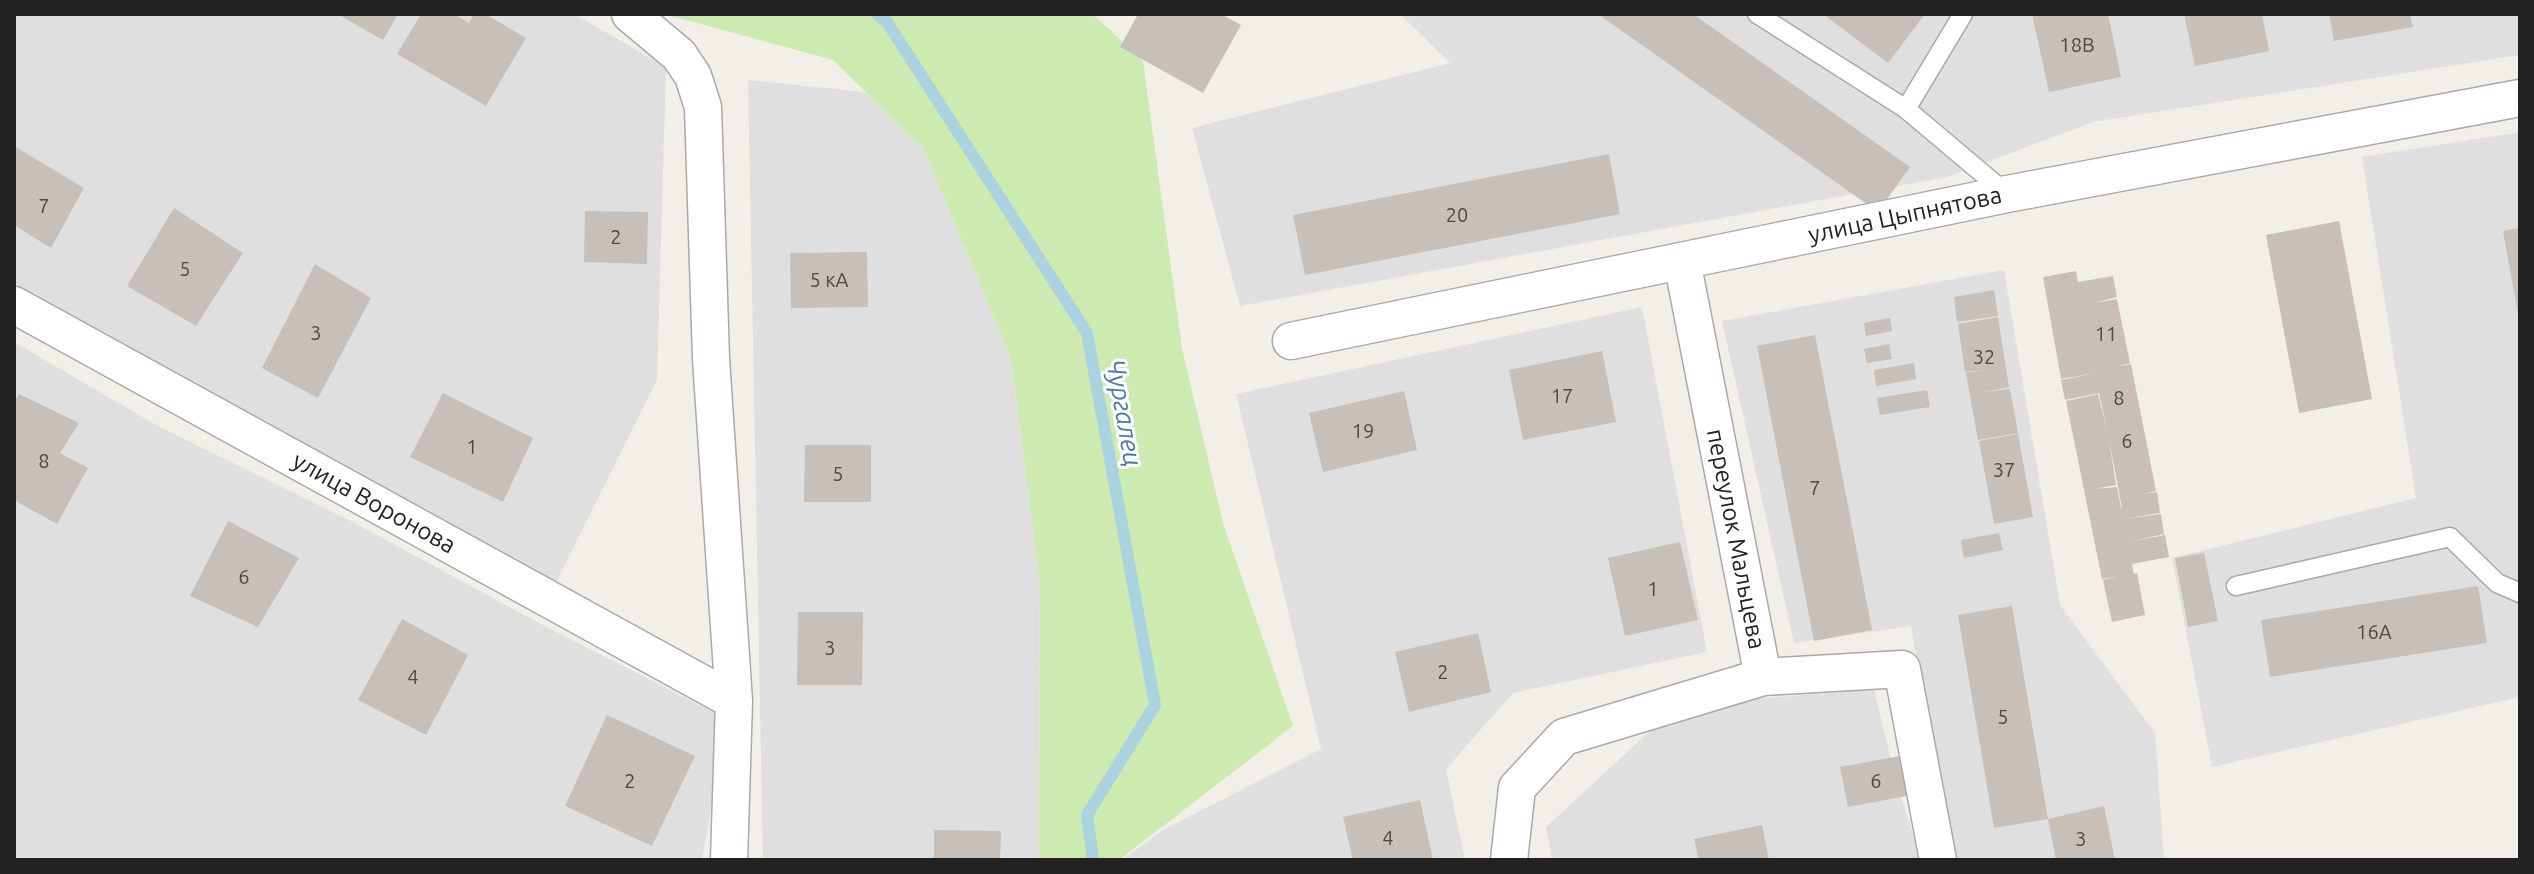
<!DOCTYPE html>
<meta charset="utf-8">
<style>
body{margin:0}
#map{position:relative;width:2534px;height:874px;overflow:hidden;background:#f2efe9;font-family:Ubuntu,sans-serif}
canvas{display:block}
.frame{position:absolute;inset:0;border:16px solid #222;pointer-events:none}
</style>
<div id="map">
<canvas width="2534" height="874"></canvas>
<div class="frame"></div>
</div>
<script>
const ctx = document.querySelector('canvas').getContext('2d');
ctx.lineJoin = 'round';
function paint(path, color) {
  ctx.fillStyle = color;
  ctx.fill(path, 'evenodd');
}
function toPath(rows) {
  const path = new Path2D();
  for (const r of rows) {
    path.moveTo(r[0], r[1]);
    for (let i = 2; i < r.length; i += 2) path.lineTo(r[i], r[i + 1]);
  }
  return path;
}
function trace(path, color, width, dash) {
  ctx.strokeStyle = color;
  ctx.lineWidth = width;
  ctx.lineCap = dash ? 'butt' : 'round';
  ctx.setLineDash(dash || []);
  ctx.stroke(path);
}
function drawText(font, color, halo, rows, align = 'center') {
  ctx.font = font + ' Ubuntu,sans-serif';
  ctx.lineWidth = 6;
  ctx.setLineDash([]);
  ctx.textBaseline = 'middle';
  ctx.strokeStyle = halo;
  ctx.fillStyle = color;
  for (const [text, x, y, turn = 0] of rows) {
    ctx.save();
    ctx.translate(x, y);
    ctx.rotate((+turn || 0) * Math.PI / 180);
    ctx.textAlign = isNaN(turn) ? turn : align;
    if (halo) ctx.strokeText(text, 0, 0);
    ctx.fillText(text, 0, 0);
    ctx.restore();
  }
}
paint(toPath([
 [14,14,574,14,666,67,657,380,554,587,14,285],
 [1400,14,2520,14,2520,55,2093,122,1947,177,1240,306,1192,128,1450,63],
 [748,80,865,92,923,148,1011,359,1040,586,1039,860,763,860],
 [2520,132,2520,697,2212,767,2172,558,2416,498,2362,157],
 [2004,270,2060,605,2155,733,2164,860,1952,860,1911,626,1794,643,1722,321],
 [1642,307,1707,652,1513,693,1446,769,1465,860,1122,860,1163,830,1321,749,1236,394],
 [14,342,158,426,349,520,539,623,727,719,702,860,14,860],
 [1874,689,1897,785,1915,840,1919,860,1552,860,1546,827,1663,719,1745,700]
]), '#e0dfdf');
paint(toPath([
 [670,14,1093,14,1143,61,1182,348,1223,523,1293,726,1119,860,1039,860,1040,586,1011,359,923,148,833,60,671,16]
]), '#cdebb0');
trace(toPath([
 [877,14,887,22,1087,333,1155,705,1087,815,1093,860]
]), '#aad3df', 12);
paint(toPath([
 [337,14,398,14,383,40],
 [421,14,454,14,469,23,474,14,485,14,526,38,486,106,397,54],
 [1138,14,1221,14,1241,25,1203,93,1120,47],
 [1598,14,1693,14,1910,167,1878,212],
 [1823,14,1925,14,1888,63],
 [2032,14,2108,14,2121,77,2049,92],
 [2184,14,2262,14,2269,51,2195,66],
 [2329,14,2410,14,2413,27,2334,41],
 [14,146,84,188,51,248,14,225],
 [1609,154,1620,214,1305,275,1293,215],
 [174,208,243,253,196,326,127,286],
 [585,211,648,212,647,264,584,262],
 [2339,221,2372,399,2299,413,2266,235],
 [2520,228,2520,314,2518,314,2503,231],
 [867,252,868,307,791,308,790,253],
 [315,264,371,298,318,398,262,368],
 [2076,271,2078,282,2113,276,2117,297,2094,303,2117,299,2130,363,2116,367,2131,364,2156,491,2143,494,2157,492,2160,513,2123,519,2161,514,2164,534,2128,542,2165,535,2169,557,2132,564,2134,574,2137,573,2145,615,2112,622,2103,580,2116,577,2102,579,2066,401,2098,394,2108,434,2099,393,2065,400,2061,380,2096,373,2061,379,2043,277],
 [2109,440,2122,508,2121,508,2117,487,2094,489,2116,485],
 [1994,290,1998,316,1957,322,1954,297],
 [1998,317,2009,387,1984,392,2010,389,2018,433,1978,440,1966,373,1983,370,1965,372,1958,324],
 [1890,318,1892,331,1866,336,1864,323],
 [1815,335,1872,630,1814,641,1757,346],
 [1889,344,1892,359,1867,363,1864,349],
 [1602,351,1616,422,1523,440,1509,370],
 [1914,363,1916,379,1876,386,1874,370],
 [1927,390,1930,407,1880,415,1877,398],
 [1404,391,1417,450,1323,472,1309,413],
 [443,393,533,438,503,502,410,457],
 [19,394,79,423,60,453,88,468,57,524,14,500,14,403],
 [2018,434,2033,517,1994,524,1979,441],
 [805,445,871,445,871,502,804,502],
 [228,521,299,558,258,627,190,596],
 [1999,533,2003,550,1964,558,1961,540],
 [1680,542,1698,620,1625,636,1608,558],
 [2204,553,2218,621,2188,627,2175,558],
 [2478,586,2487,643,2270,677,2261,620],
 [2012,606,2048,819,1994,828,1958,615],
 [798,612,863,612,862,685,797,685],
 [402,619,468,655,426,735,358,700],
 [1478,633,1491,692,1409,712,1395,652],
 [607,715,695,756,652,846,565,806],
 [1905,755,1912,795,1848,807,1840,767],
 [1420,800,1433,860,1353,860,1343,817],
 [2104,806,2115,860,2056,860,2048,819],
 [1762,825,1769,860,1699,860,1694,839],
 [934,830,1001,831,1000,860,934,860]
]), '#c7bfb8');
const lane = toPath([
 [1757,14,1906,109,2007,194],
 [1906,109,1963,14],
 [2236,586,2450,537,2497,583,2520,593]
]);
const street = toPath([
 [630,14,679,55,693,76,703,107,711,359,734,701,729,860],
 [1682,261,1763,677,1902,669,1938,860],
 [14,305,734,701],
 [1291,341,2007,194,2520,98],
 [1509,860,1517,788,1564,737,1763,677]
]);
trace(lane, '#a9a9a9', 21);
trace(street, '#a9a9a9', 39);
trace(lane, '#fff', 18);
trace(street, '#fff', 36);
drawText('20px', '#4b4948', null, [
 ["18В",2077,45],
 ["7",44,206],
 ["20",1457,215],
 ["2",616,237],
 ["5",185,269],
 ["5 кА",829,280],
 ["3",316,333],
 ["11",2106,334],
 ["32",1984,357],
 ["17",1562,396],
 ["8",2119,398],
 ["19",1363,431],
 ["6",2127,441],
 ["1",472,447],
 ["8",44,461],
 ["37",2004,470],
 ["5",838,474],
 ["7",1815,488],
 ["6",244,577],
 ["1",1653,589],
 ["16А",2374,632],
 ["3",830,648],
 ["2",1443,672],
 ["4",413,677],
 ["5",2003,717],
 ["2",630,781],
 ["6",1876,781],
 ["4",1388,838],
 ["3",2081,839]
]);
drawText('24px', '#222', '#fff', [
 ["улица Цыпнятова",1905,215,-12],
 ["улица Воронова",374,503,29],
 ["переулок Мальцева",1736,539,79]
]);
drawText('italic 26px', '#4a7aab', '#fff', [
 ["Чургалец",1124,413,80]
]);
</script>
